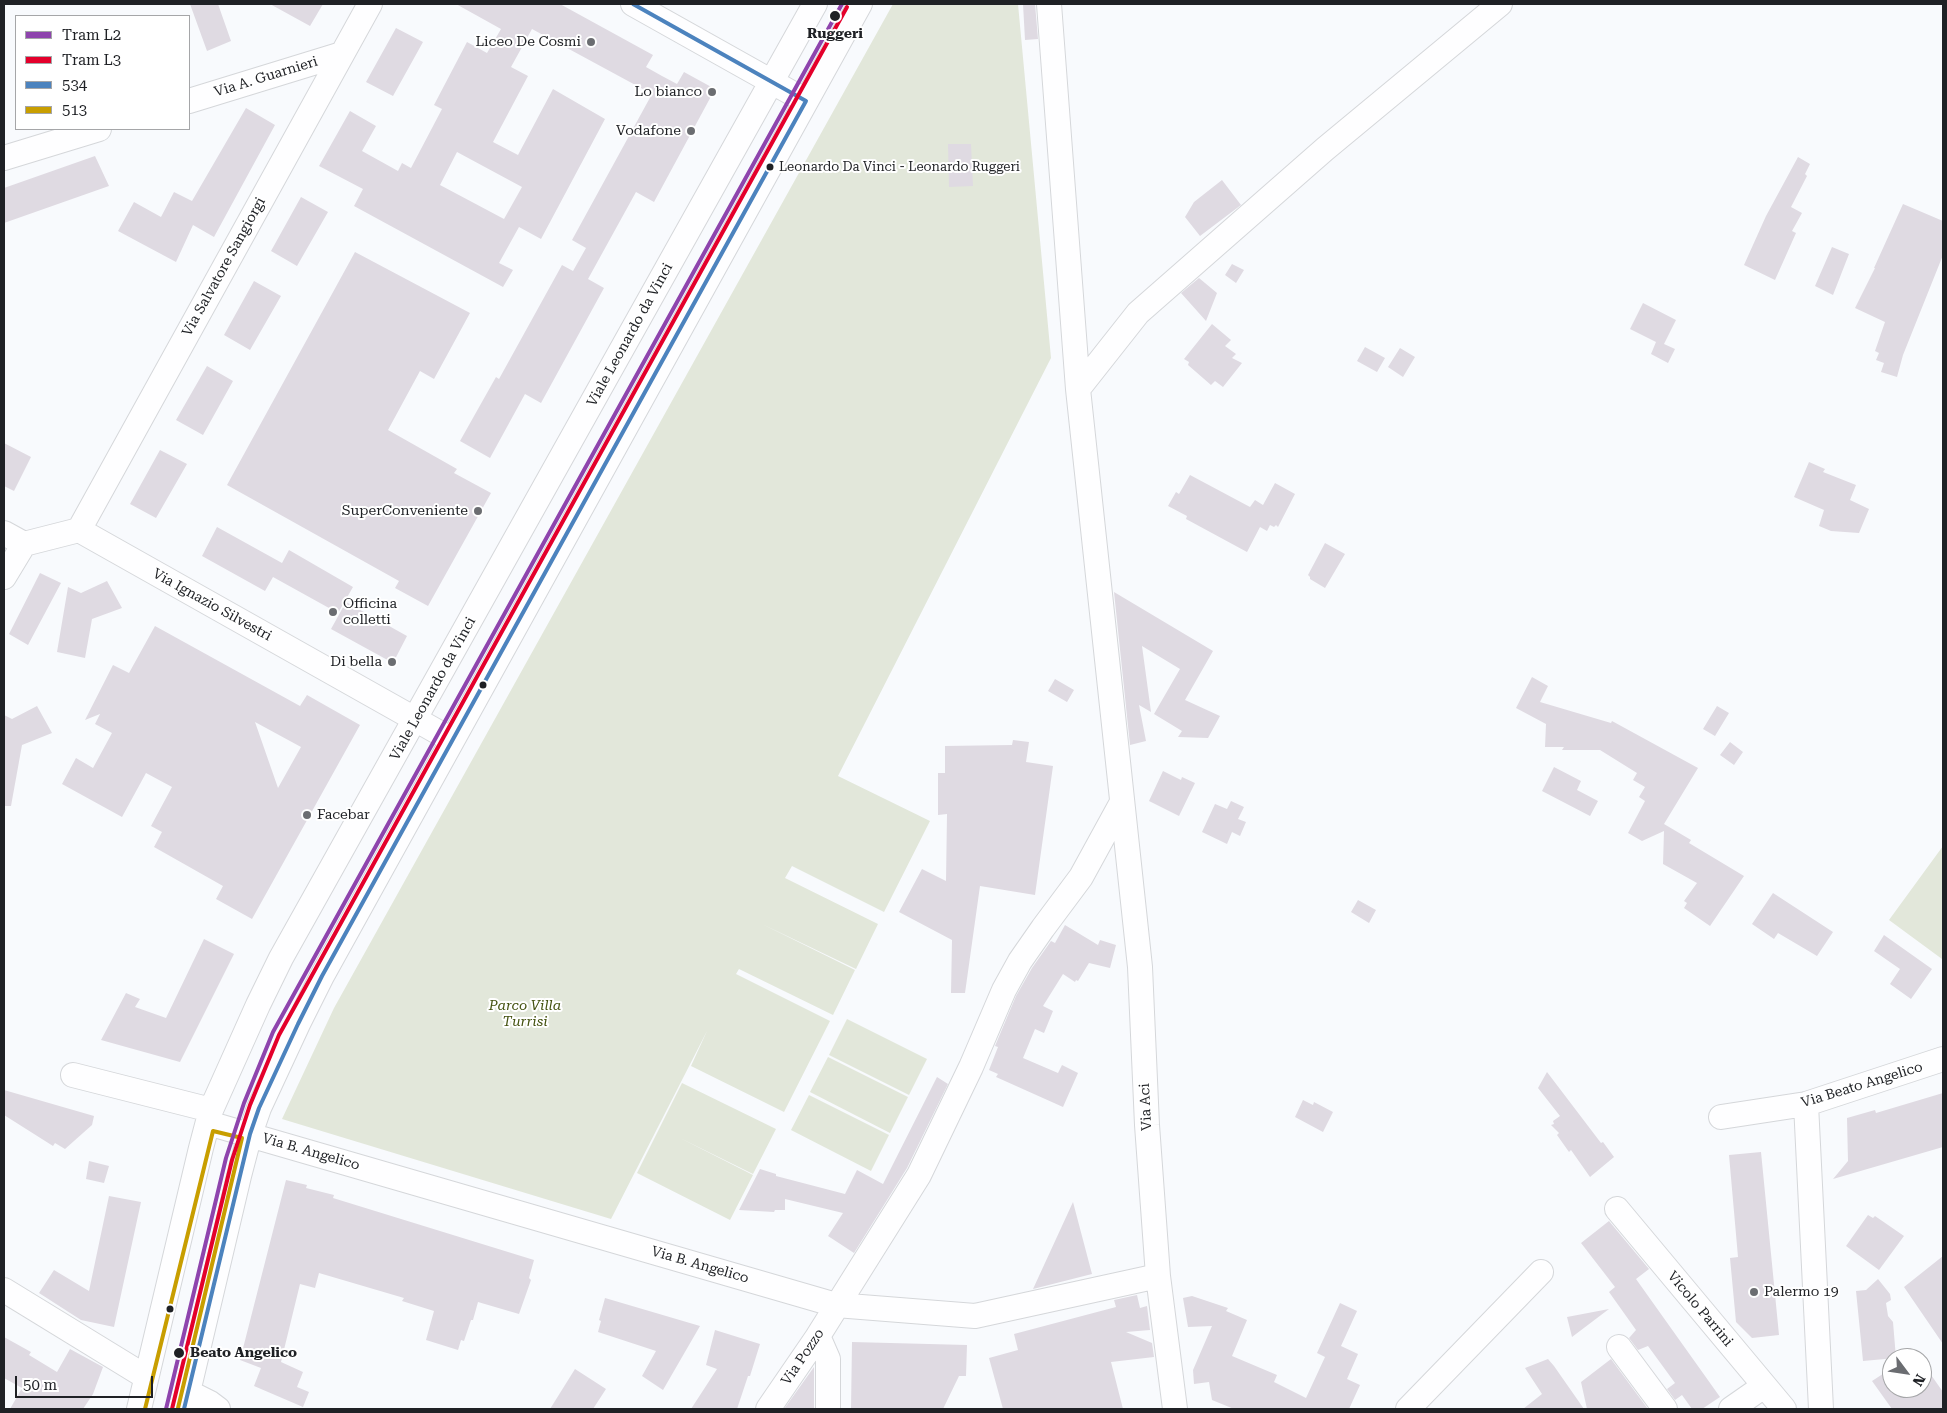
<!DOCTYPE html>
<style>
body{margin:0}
#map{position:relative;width:1947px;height:1413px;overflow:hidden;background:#f8fafd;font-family:"Roboto Serif",serif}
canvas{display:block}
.frame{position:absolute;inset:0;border:5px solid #1f2125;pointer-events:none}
.legend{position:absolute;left:15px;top:15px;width:175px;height:115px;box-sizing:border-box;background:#fff;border:1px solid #a5a6a8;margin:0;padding:6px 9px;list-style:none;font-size:15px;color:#1f2125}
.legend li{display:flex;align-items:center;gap:10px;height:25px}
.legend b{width:25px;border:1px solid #a5a6a8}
.north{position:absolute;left:1882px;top:1348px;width:50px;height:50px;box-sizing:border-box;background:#fff;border:1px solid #a5a6a8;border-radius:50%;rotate:121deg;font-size:14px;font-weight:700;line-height:20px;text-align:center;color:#1f2125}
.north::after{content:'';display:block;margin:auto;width:18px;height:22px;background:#6b6d71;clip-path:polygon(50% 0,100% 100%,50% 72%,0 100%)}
.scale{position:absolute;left:15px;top:1376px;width:138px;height:22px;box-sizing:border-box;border:2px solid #1f2125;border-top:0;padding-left:6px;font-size:15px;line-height:18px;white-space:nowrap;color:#1f2125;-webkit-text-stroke:4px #fff;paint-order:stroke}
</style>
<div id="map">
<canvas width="1947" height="1413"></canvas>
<div class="frame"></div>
<ul class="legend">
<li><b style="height:6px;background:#8e44ad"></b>Tram L2</li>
<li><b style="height:6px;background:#e4002b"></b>Tram L3</li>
<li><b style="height:6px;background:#4c83be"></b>534</li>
<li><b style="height:6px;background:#c89e00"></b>513</li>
</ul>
<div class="north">N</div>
<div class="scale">50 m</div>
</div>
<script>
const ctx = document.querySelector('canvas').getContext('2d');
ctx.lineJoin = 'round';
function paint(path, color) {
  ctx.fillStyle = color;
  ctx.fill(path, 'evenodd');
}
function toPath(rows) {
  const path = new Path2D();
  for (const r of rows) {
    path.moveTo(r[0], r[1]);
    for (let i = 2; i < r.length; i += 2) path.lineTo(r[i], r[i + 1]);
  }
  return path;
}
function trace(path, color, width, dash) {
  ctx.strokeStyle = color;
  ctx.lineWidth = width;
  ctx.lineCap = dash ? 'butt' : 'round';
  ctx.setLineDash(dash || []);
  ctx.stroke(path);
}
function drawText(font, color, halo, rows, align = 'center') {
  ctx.font = font + ' "Roboto Serif",serif';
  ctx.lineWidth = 4;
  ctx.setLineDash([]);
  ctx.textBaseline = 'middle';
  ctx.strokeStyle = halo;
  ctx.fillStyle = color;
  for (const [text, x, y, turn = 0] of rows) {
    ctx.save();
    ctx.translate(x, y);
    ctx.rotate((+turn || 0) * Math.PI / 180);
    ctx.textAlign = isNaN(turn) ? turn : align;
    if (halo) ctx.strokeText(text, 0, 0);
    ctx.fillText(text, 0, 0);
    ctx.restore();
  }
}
paint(toPath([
 [893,4,1018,4,1051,358,838,776,930,821,884,912,792,866,785,878,878,924,856,969,762,924,855,970,833,1015,739,969,736,974,830,1021,784,1112,691,1066,707,1031,611,1219,282,1119,334,1008],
 [1943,846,1943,957,1942,959,1889,920],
 [847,1019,927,1059,909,1095,829,1055],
 [828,1057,908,1097,890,1133,810,1092],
 [682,1083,776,1129,753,1174,680,1138,753,1175,730,1220,637,1173],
 [809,1095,889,1135,871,1171,791,1130]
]), '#e2e7da');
paint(toPath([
 [190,4,218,4,231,41,207,51],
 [270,4,323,4,310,26],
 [456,4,560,4,653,55,646,67,662,76,677,84,684,72,715,89,654,202,636,192,588,279,604,288,541,403,525,394,490,458,460,441,496,377,499,379,562,265,573,271,586,248,572,240,652,94,532,29,511,67,528,76,493,142,518,155,553,89,605,119,541,239,519,227,499,263,513,270,503,287,354,206,363,189,319,166,350,111,376,126,362,151,398,171,402,163,411,168,442,109,434,105,467,42,487,53,501,29],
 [457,152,522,187,504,219,440,185],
 [1023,4,1035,4,1038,39,1025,40],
 [396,28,423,42,393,96,366,82],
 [246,108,275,125,214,237,193,225,176,262,118,231,134,202,161,217,174,192,192,201],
 [948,144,971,144,973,186,949,187],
 [95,156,109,186,4,223,4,188],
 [1798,157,1810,164,1805,174,1807,176,1791,207,1802,213,1792,231,1796,233,1775,280,1744,265,1766,216],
 [1222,180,1241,205,1200,236,1185,217,1194,202],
 [301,197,328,212,297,266,271,251],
 [1903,204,1943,221,1943,255,1903,355,1897,377,1881,372,1884,363,1876,360,1879,353,1875,351,1885,322,1855,308,1875,268,1874,268],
 [1832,247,1849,254,1833,295,1815,286],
 [355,252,470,313,434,379,420,371,388,430,457,469,454,473,491,493,428,606,395,588,399,581,227,485],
 [1232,264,1244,270,1236,283,1225,275],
 [1199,278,1217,293,1206,321,1181,293],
 [254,281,281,296,250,350,224,335],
 [1643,303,1676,320,1664,344,1675,349,1668,363,1651,354,1656,342,1630,329],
 [1212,324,1231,340,1225,346,1236,354,1232,358,1242,363,1223,387,1215,381,1211,385,1188,365,1189,362,1184,359],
 [1365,347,1385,358,1377,372,1357,361],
 [1400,348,1415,357,1403,377,1388,367],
 [207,366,233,381,203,435,176,420],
 [4,443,31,457,14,491,4,486],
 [160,450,187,464,156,518,130,504],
 [1809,462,1825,469,1823,472,1856,485,1850,500,1869,509,1859,533,1831,531,1819,526,1824,510,1794,497],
 [1190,475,1250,507,1255,500,1263,505,1275,483,1295,494,1278,527,1276,525,1274,527,1270,525,1267,531,1260,527,1247,552,1186,519,1187,516,1168,506,1176,492,1179,494],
 [217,527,282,563,289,550,353,587,338,613,273,577,265,591,202,556],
 [1325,543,1345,554,1325,588,1310,579,1310,577,1308,575],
 [40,573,61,583,28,645,9,634],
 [107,581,122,608,92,619,85,658,57,652,68,587,81,593],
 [1114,592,1213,651,1185,700,1220,716,1208,738,1178,737,1182,731,1154,714,1180,669,1142,646,1151,712,1139,705,1146,741,1130,745],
 [346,602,407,636,393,663,331,629],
 [155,626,300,706,307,695,360,725,252,919,216,899,223,886,154,847,162,832,151,826,172,787,146,773,122,817,62,784,76,758,93,768,112,733,95,724,100,714,85,720,113,665,129,673],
 [255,722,301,747,278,788],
 [1532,677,1548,686,1540,702,1611,723,1612,721,1698,768,1664,824,1691,840,1689,843,1744,876,1710,926,1684,908,1687,903,1684,901,1697,883,1663,864,1664,831,1642,841,1628,833,1645,801,1639,797,1645,787,1633,780,1637,773,1600,750,1562,750,1564,747,1545,747,1546,724,1516,708],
 [1055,679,1074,690,1067,702,1048,691],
 [37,706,52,733,22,745,11,806,4,806,4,715,12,719],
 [1717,706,1729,713,1715,736,1703,729],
 [1013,740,1029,742,1026,762,1053,766,1035,895,980,886,965,993,951,993,952,940,899,912,922,869,946,881,947,814,938,815,938,773,945,773,945,746,1012,745],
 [1730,742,1743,752,1734,765,1720,755],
 [1554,767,1581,781,1577,790,1598,801,1590,816,1542,791],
 [1163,771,1181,780,1182,777,1195,783,1179,816,1149,801],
 [1231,801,1244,807,1238,819,1246,822,1240,836,1232,832,1227,844,1202,832,1215,804,1227,809],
 [1773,893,1833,932,1817,956,1778,933,1774,939,1752,924],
 [1358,900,1376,910,1369,923,1351,912],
 [1065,925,1098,945,1100,940,1116,945,1110,968,1089,963,1078,981,1076,980,1075,982,1063,974,1043,1006,1053,1011,1044,1033,1035,1029,1023,1058,1058,1073,1062,1065,1078,1073,1063,1107,996,1077,998,1074,989,1070,998,1047,995,1046,1016,996,1032,968,1051,941,1055,943],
 [1884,935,1932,969,1911,999,1890,984,1900,969,1874,951],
 [204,939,234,954,180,1062,101,1040,126,993,140,999,135,1007,166,1018],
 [1547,1072,1601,1143,1603,1142,1614,1157,1590,1177,1571,1150,1569,1152,1557,1135,1559,1133,1551,1125,1554,1124,1553,1121,1560,1116,1538,1088],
 [937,1077,948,1084,907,1168,854,1253,828,1236,843,1213,785,1199,785,1210,775,1210,774,1212,739,1210,760,1169,776,1174,776,1176,845,1194,857,1170,883,1184],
 [4,1090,94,1116,92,1125,65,1149,55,1143,53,1146,4,1115],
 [1943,1093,1943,1147,1833,1179,1848,1161,1847,1118,1875,1110,1876,1113],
 [1303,1100,1313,1105,1314,1102,1333,1112,1323,1132,1295,1117],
 [1761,1152,1779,1335,1752,1338,1736,1322,1730,1258,1738,1257,1729,1155],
 [89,1161,109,1166,104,1183,86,1179],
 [286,1180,307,1185,306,1188,334,1195,333,1198,534,1260,529,1278,531,1280,519,1314,478,1302,473,1320,471,1320,464,1341,461,1340,458,1350,426,1340,434,1311,402,1301,404,1298,319,1273,315,1288,300,1284,281,1362,303,1372,297,1387,309,1392,303,1407,254,1386,261,1368,240,1360],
 [109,1196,141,1202,114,1327,81,1320,39,1293,54,1270,89,1291],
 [1073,1202,1092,1274,1033,1289],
 [1868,1215,1873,1218,1875,1216,1904,1236,1879,1270,1846,1246],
 [1609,1221,1649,1269,1636,1279,1720,1397,1702,1409,1692,1409,1682,1395,1675,1400,1667,1389,1675,1383,1648,1346,1638,1350,1629,1338,1636,1330,1609,1292,1615,1287,1581,1243],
 [1943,1256,1943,1344,1904,1287],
 [1878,1279,1890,1294,1891,1300,1886,1303,1888,1316,1893,1322,1896,1358,1863,1361,1856,1291,1866,1290],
 [1137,1295,1140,1308,1147,1306,1150,1330,1126,1332,1152,1343,1154,1357,1111,1362,1123,1409,1003,1409,989,1358,1018,1350,1014,1334,1116,1307,1114,1300],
 [1192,1296,1228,1308,1226,1311,1247,1320,1232,1356,1277,1375,1274,1382,1306,1398,1325,1357,1317,1353,1340,1303,1357,1311,1341,1346,1358,1354,1347,1379,1360,1385,1349,1409,1234,1409,1212,1400,1209,1382,1194,1384,1193,1370,1212,1326,1188,1327,1183,1298],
 [605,1298,700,1326,663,1390,642,1376,656,1351,598,1332,601,1321,599,1320],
 [1609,1309,1572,1337,1567,1317],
 [715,1330,760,1344,750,1376,748,1376,737,1409,691,1409,717,1369,706,1365],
 [4,1337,31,1352,29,1355,57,1372,70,1349,103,1367,93,1394,83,1409,10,1409,22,1388,4,1378],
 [852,1342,967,1345,966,1376,959,1376,943,1409,851,1409],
 [1548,1359,1554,1366,1584,1409,1523,1409,1542,1394,1525,1368],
 [1611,1359,1648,1409,1587,1409,1581,1382],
 [1922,1362,1943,1392,1943,1409,1892,1409,1872,1381,1892,1368,1892,1388,1922,1388],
 [814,1367,814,1409,784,1409],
 [575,1369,606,1389,593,1409,550,1409]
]), '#dfdae2');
const minor = toPath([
 [633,4,806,101],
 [1049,4,1078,389],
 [189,101,342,54],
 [4,158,99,129],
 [79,530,370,4],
 [4,533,24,544,79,530,452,740],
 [4,577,24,544],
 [73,1075,211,1110],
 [1806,1104,1821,1409],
 [1721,1117,1806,1104,1943,1059],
 [208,1123,836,1305,975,1316,1158,1276],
 [1617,1209,1784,1409],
 [4,1290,146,1377],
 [818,1336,828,1359,828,1409],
 [1619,1347,1665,1409],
 [188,1392,210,1403,218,1409],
 [139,1409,201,1148,211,1110,258,1005,281,958,815,4],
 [184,1409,239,1176,250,1134,259,1108,298,1024,322,976,860,4],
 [768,1409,818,1336,919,1175,971,1067,1004,990,1020,961,1043,928,1081,877,1121,804],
 [1175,1409,1158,1276,1147,1125,1140,967,1078,389,1138,313,1325,149,1500,4],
 [1408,1409,1541,1272],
 [1731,1409,1764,1386]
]);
trace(minor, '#d5d7da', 26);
trace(minor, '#fefeff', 24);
trace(toPath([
 [184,1409,250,1134,259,1108,298,1024,322,976,806,101,633,4]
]), '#4c83be', 4);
trace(toPath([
 [145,1409,213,1131,242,1138,178,1408]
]), '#c89e00', 4);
trace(toPath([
 [166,1409,226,1158,244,1103,273,1032,842,4]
]), '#8e44ad', 4);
trace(toPath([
 [172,1409,232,1160,250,1105,279,1035,847,7]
]), '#e4002b', 4);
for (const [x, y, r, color] of [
 [835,16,6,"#1f2125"],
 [591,42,5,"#6b6d71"],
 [712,92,5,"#6b6d71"],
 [691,131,5,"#6b6d71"],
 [770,167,4.5,"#1f2125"],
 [478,511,5,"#6b6d71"],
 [333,612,5,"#6b6d71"],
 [392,662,5,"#6b6d71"],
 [483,685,4.5,"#1f2125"],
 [307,815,5,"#6b6d71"],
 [1754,1292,5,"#6b6d71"],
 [170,1309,4.5,"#1f2125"],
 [179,1353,6,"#1f2125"]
]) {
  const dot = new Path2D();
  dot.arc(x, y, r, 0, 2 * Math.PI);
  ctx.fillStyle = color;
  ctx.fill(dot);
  trace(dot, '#fff', 2);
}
drawText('13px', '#1f2125', '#fff', [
 ["Leonardo Da Vinci - Leonardo Ruggeri",779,167]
], 'left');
drawText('bold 14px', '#1f2125', '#fff', [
 ["Ruggeri",835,34],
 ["Beato Angelico",190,1353,"left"]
]);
drawText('14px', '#1f2125', '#fff', [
 ["Liceo De Cosmi",581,42],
 ["Lo bianco",702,92],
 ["Vodafone",681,131],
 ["SuperConveniente",468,511],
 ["Officina",343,604,"left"],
 ["colletti",343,620,"left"],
 ["Di bella",382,662],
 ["Facebar",317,815,"left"],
 ["Palermo 19",1764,1292,"left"]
], 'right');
drawText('14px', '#1f2125', '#fff', [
 ["Via A. Guarnieri",266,77,-17],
 ["Via Salvatore Sangiorgi",224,267,-61],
 ["Viale Leonardo da Vinci",630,335,-61],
 ["Via Ignazio Silvestri",212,605,29],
 ["Viale Leonardo da Vinci",433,689,-61],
 ["Via Beato Angelico",1862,1085,-17],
 ["Via Aci",1146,1107,-93],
 ["Via B. Angelico",311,1152,16],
 ["Via B. Angelico",700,1265,16],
 ["Vicolo Parrini",1700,1309,50],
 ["Via Pozzo",803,1357,-56]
]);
drawText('italic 14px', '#445210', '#fff', [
 ["Parco Villa",525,1006],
 ["Turrisi",525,1022]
]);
</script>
